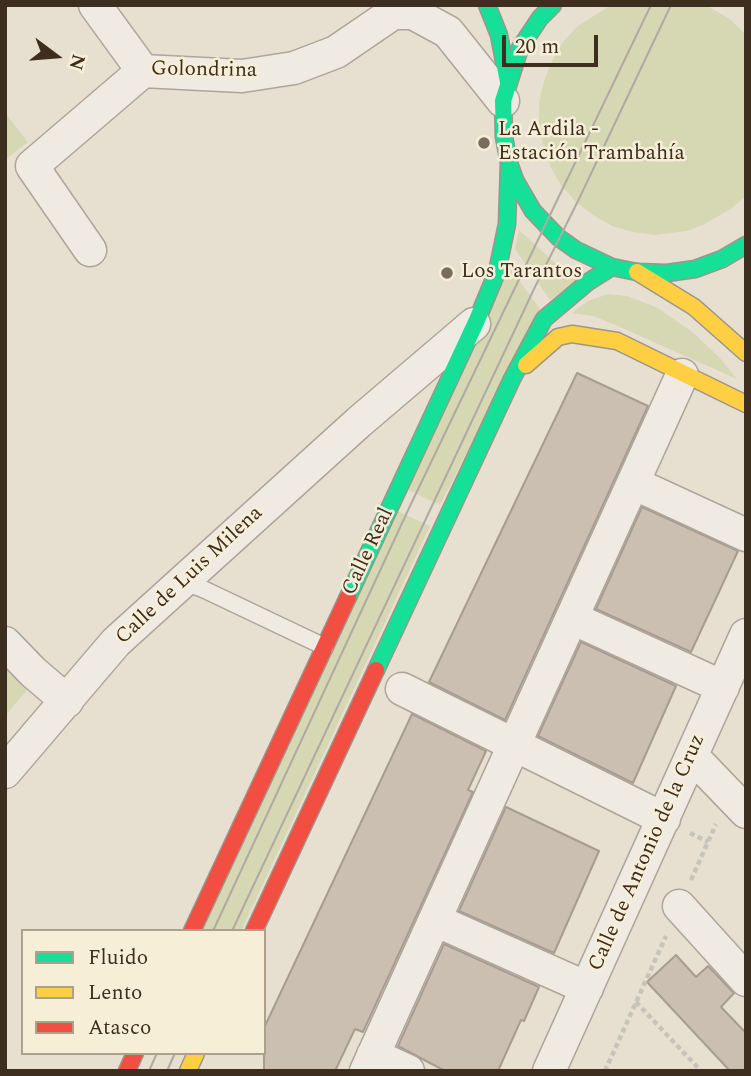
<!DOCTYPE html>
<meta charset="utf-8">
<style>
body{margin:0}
#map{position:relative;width:751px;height:1076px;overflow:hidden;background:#e7e0d1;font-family:Spectral,serif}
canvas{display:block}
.frame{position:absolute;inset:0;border:7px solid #3d2e20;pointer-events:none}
.legend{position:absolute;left:21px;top:929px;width:245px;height:126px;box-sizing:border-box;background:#f7eed8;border:2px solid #ada18e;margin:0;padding:9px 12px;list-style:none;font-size:21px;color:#3d2e20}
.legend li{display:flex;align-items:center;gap:14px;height:35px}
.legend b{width:35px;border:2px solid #ada18e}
.north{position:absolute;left:21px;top:21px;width:70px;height:70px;-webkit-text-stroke:5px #f7eed8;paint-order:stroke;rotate:106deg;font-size:19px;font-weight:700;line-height:28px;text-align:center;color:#3d2e20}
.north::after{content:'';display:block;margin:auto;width:24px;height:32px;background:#3d2e20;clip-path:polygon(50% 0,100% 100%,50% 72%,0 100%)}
.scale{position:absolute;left:502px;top:35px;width:96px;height:32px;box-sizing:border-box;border:4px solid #3d2e20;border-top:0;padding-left:9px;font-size:21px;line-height:24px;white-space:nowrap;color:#3d2e20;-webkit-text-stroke:5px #f7eed8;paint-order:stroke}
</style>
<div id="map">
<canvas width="751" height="1076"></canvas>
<div class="frame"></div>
<ul class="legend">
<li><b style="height:9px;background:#16e098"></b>Fluido</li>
<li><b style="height:9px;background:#ffcf43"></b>Lento</li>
<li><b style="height:9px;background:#f24e42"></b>Atasco</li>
</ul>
<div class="north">N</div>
<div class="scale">20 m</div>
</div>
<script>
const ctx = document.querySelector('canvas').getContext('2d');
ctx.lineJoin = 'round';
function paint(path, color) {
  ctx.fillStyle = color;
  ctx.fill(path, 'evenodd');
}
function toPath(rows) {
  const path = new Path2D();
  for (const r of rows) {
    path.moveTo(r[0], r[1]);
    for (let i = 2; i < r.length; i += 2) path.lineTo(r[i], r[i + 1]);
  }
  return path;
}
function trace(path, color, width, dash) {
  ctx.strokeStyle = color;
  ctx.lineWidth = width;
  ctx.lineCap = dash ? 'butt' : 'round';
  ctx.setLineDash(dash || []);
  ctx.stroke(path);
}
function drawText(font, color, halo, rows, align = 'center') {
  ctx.font = font + ' Spectral,serif';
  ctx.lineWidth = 5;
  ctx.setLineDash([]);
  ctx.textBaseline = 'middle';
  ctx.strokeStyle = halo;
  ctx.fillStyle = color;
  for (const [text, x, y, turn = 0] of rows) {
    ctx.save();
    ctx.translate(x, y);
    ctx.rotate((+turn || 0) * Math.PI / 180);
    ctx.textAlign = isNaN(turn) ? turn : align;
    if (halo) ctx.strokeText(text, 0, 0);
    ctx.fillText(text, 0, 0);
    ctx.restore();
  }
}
paint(toPath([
 [611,5,705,5,730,19,746,35,746,196,732,208,703,225,687,231,654,235,633,232,612,226,593,215,576,202,561,185,550,166,543,146,539,124,539,103,544,81,552,61,563,42,578,26],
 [5,113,28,142,5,160],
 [519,230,555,263,579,278,550,300,515,249],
 [510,268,540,309,440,505,408,490],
 [608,294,627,296,656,307,691,331,719,357,737,379,613,324,593,316,572,313,588,301],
 [397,511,430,526,241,931,202,931],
 [5,658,32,684,5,716]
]), '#d6d7b3');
const building = toPath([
 [577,373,648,406,505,720,429,682,577,373],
 [642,507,738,551,691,652,596,609,642,507],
 [581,642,676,686,633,783,538,736,581,642],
 [412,714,486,751,468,790,473,792,363,1032,355,1029,335,1071,264,1071,264,1028,412,714],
 [506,807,599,851,554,953,459,911,506,807],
 [444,944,539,987,524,1021,521,1020,498,1071,445,1071,398,1046,444,944],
 [676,955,696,977,708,966,734,993,721,1007,746,1033,746,1071,730,1071,647,982,676,955]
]);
paint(building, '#cbbfb2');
trace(building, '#a89c90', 2);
const lane = toPath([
 [183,582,203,589,325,647]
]);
const street = toPath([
 [95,5,143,71,242,76,294,68,336,52,393,13,413,13,448,32,503,101],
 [90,250,32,166,143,71],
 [633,483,746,535],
 [572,618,723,687],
 [5,643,33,672,67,701],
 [402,689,664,819],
 [692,756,746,812],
 [5,772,116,642,359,422,474,324],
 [679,906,746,980],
 [435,920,587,988],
 [373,1055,408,1071],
 [366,1071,682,375],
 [549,1071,746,635]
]);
const fast = toPath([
 [487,5,499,35,508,82],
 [553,5,540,18,520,48,503,101,504,137,509,163,515,180,533,211,559,238,576,250,612,267,637,272,667,273,695,269,722,259,746,245],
 [348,597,477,320,497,272,507,224,509,163],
 [376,670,512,379,544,319,588,282,612,267]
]);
const slow = toPath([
 [637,272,694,307,746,353],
 [526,365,558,337,572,334,617,341,746,404],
 [188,1071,196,1053]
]);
const jam = toPath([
 [192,931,348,597],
 [254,931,376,670],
 [127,1071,135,1053]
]);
trace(lane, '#ada599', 19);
trace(street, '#ada599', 35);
trace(fast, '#9c958a', 19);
trace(slow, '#9c958a', 19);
trace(jam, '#9c958a', 19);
trace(toPath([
 [690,833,708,842],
 [691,880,716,824],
 [636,1002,701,1071],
 [605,1071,666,936]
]), '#c8c2b9', 4.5, [5, 3.5]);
trace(lane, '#efebe3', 16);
trace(street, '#efebe3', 32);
trace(fast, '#16e098', 16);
trace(slow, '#ffcf43', 16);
trace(jam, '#f24e42', 16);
trace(toPath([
 [213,931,410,506,651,5],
 [232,931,534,289,579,199,671,5],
 [149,1071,157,1053],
 [167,1071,175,1053]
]), '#afaaa2', 2);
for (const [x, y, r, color] of [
 [484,143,7,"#786c5e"],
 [447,273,7,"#786c5e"]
]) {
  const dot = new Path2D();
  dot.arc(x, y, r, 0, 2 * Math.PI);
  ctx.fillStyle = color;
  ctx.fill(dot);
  trace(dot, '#f7eed8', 2.5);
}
drawText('21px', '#3d2e20', '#f7eed8', [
 ["Golondrina",204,71,1],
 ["Calle Real",369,552,-65],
 ["Calle de Luis Milena",190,576,-43],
 ["Calle de Antonio de la Cruz",648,853,-66]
]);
drawText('21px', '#3d2e20', '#f7eed8', [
 ["La Ardila -",498,131],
 ["Estación Trambahía",498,155],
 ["Los Tarantos",461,273]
], 'left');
</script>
